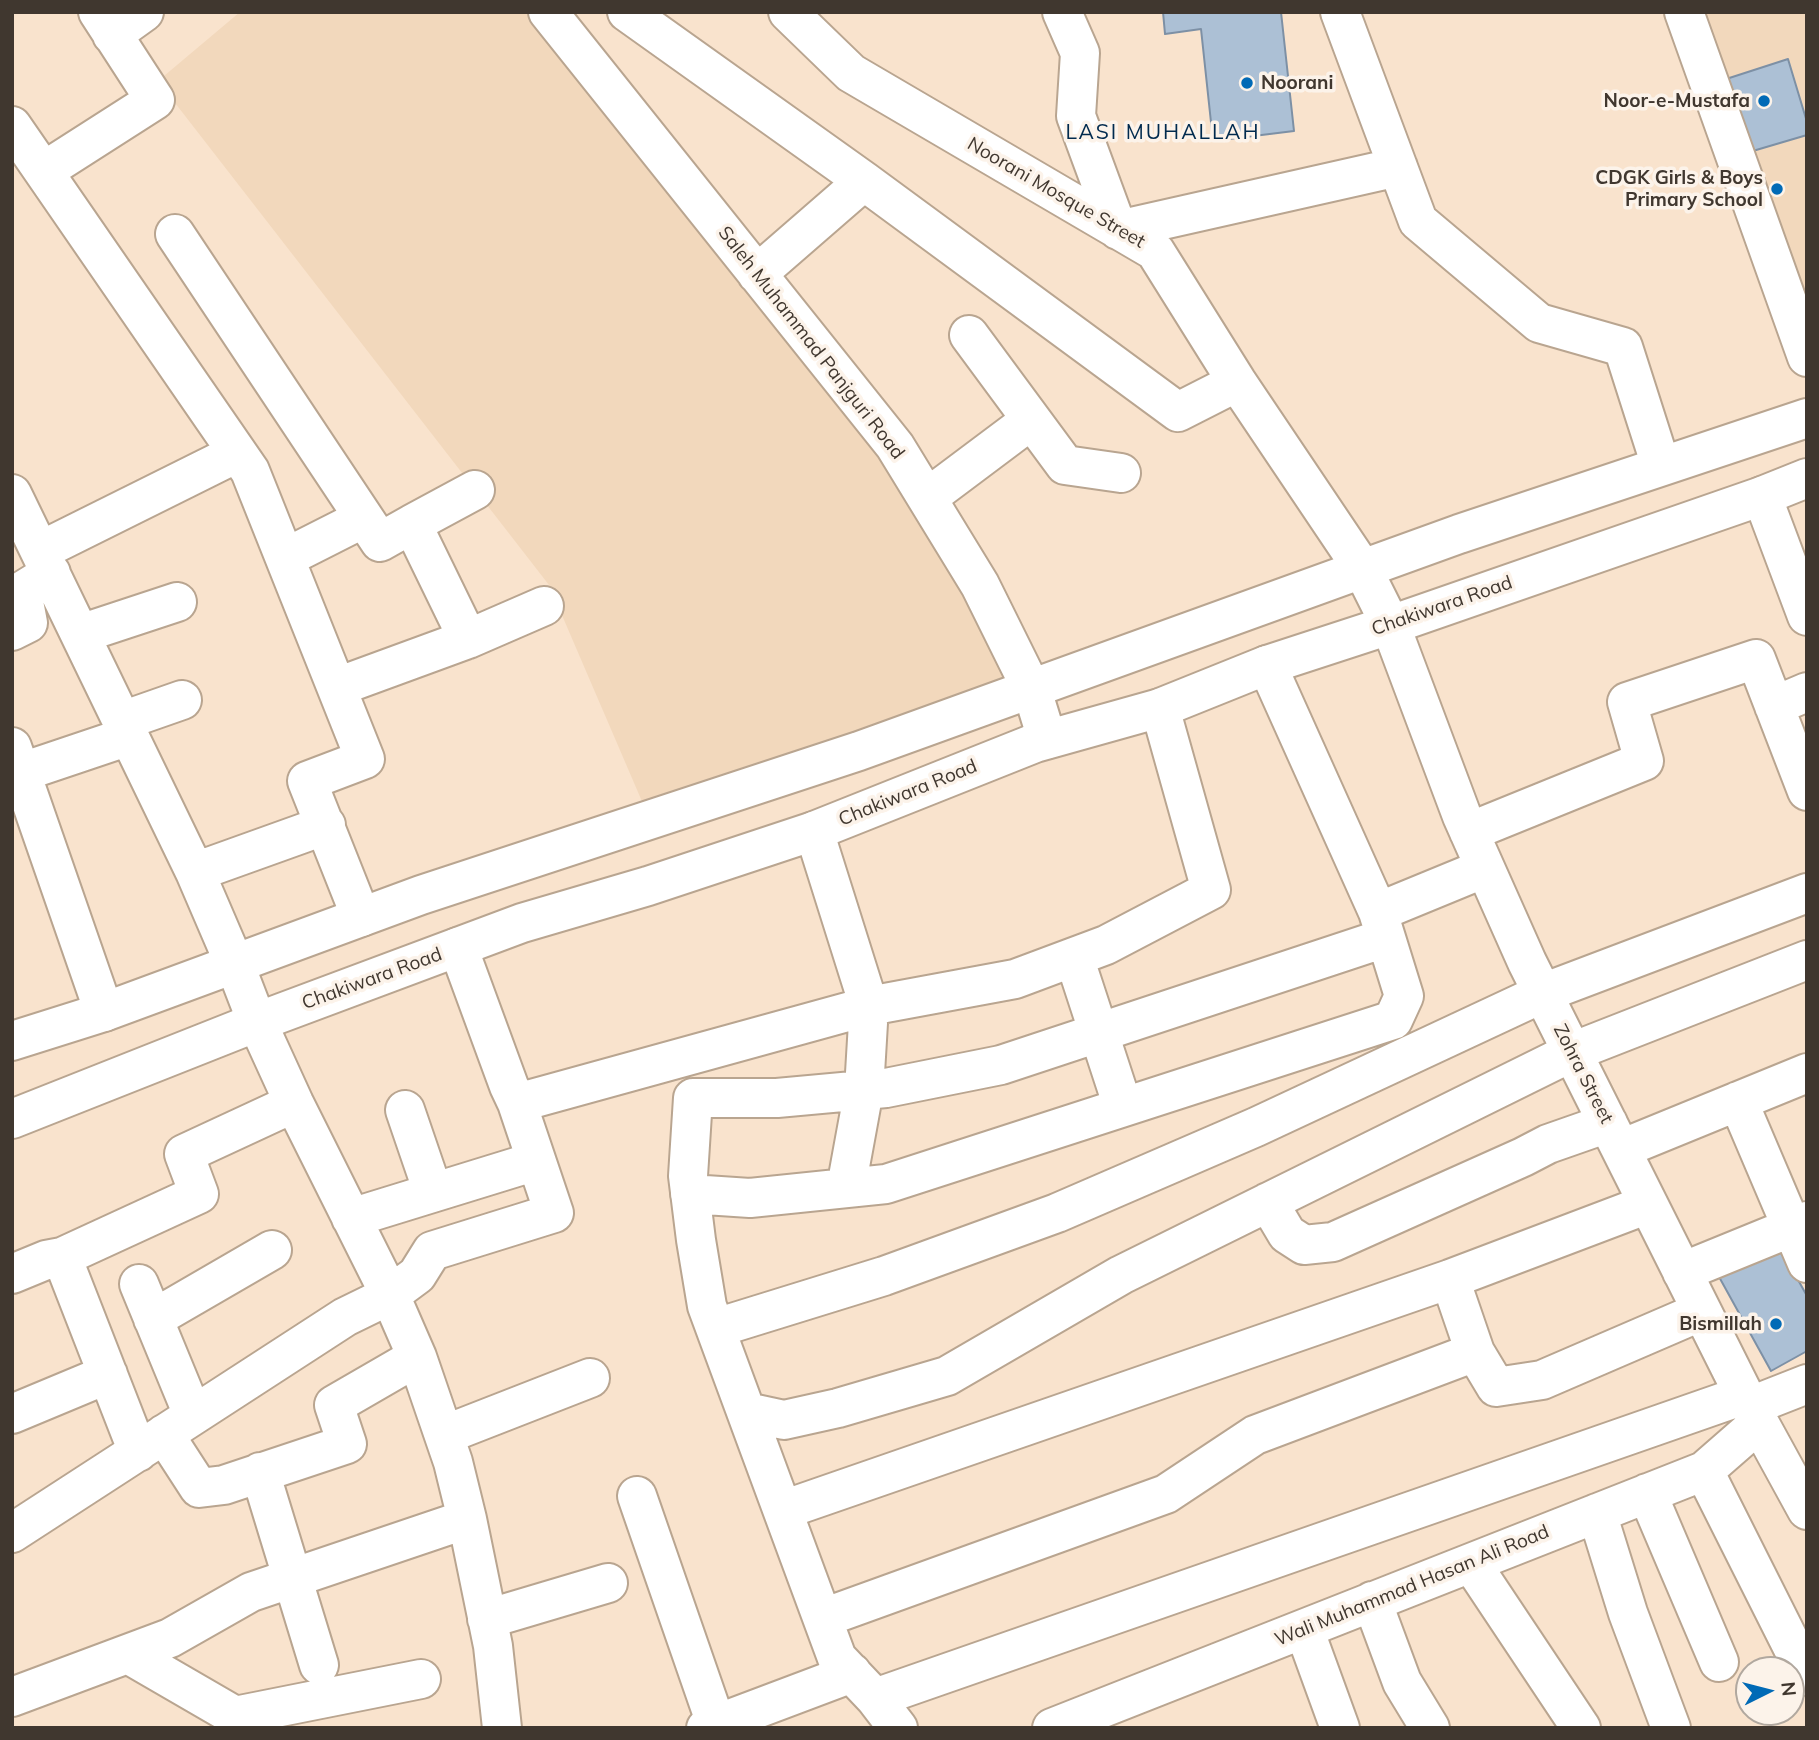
<!DOCTYPE html>
<style>
body{margin:0}
#map{position:relative;width:1819px;height:1740px;overflow:hidden;background:#f9e3cd;font-family:Mulish,sans-serif}
canvas{display:block}
.frame{position:absolute;inset:0;border:14px solid #40372f;pointer-events:none}
.north{position:absolute;left:1735px;top:1656px;width:70px;height:70px;box-sizing:border-box;background:#fcf3ea;border:2px solid #b1a89f;border-radius:50%;rotate:84deg;font-size:19px;font-weight:700;line-height:28px;text-align:center;color:#40372f}
.north::after{content:'';display:block;margin:auto;width:24px;height:32px;background:#016ab6;clip-path:polygon(50% 0,100% 100%,50% 72%,0 100%)}
</style>
<div id="map">
<canvas width="1819" height="1740"></canvas>
<div class="frame"></div>
<div class="north">N</div>
</div>
<script>
const ctx = document.querySelector('canvas').getContext('2d');
ctx.lineJoin = 'round';
function paint(path, color) {
  ctx.fillStyle = color;
  ctx.fill(path, 'evenodd');
}
function toPath(rows) {
  const path = new Path2D();
  for (const r of rows) {
    path.moveTo(r[0], r[1]);
    for (let i = 2; i < r.length; i += 2) path.lineTo(r[i], r[i + 1]);
  }
  return path;
}
function trace(path, color, width, dash) {
  ctx.strokeStyle = color;
  ctx.lineWidth = width;
  ctx.lineCap = dash ? 'butt' : 'round';
  ctx.setLineDash(dash || []);
  ctx.stroke(path);
}
function drawText(font, color, halo, rows, align = 'center') {
  ctx.font = font + ' Mulish,sans-serif';
  ctx.lineWidth = 7;
  ctx.setLineDash([]);
  ctx.textBaseline = 'middle';
  ctx.strokeStyle = halo;
  ctx.fillStyle = color;
  for (const [text, x, y, turn = 0] of rows) {
    ctx.save();
    ctx.translate(x, y);
    ctx.rotate((+turn || 0) * Math.PI / 180);
    ctx.textAlign = isNaN(turn) ? turn : align;
    if (halo) ctx.strokeText(text, 0, 0);
    ctx.fillText(text, 0, 0);
    ctx.restore();
  }
}
paint(toPath([
 [240,12,548,12,895,446,1032,709,656,834,549,585,158,81],
 [1697,12,1807,12,1807,362]
]), '#f2d8bc');
const building = toPath([
 [1163,12,1281,12,1294,131,1213,141,1201,29,1165,34,1163,12],
 [1788,59,1807,122,1807,135,1746,153,1720,81,1788,59],
 [1777,1242,1807,1296,1807,1351,1771,1371,1718,1275,1777,1242]
]);
paint(building, '#acc0d5');
trace(building, '#7d90a5', 2);
const minor = toPath([
 [548,12,895,446,980,585,1032,690,1047,739],
 [627,12,864,181,1178,412,1237,382],
 [788,12,851,73,1155,251,1237,382,1362,568,1390,624,1462,816,1527,962,1744,1395,1807,1510],
 [1062,12,1080,53,1076,116,1118,230,1398,167],
 [1340,12,1418,221,1539,323,1623,347,1661,466],
 [1684,12,1807,357],
 [112,35,144,12],
 [12,126,250,471,365,759,307,781,361,917],
 [44,171,155,100,98,12],
 [175,234,380,542,412,524,468,639],
 [757,274,864,181],
 [969,335,1065,465,1121,473],
 [12,494,195,872,235,965,257,1022,294,1103,390,1295,417,1357,453,1462,467,1519,493,1646,502,1728],
 [1762,496,1807,616],
 [927,498,1031,420],
 [412,524,475,490],
 [40,551,237,453],
 [285,558,364,518],
 [12,631,28,623,22,591,51,573],
 [80,634,177,602],
 [337,687,468,639,544,606],
 [1774,706,1807,692],
 [122,721,182,700],
 [12,747,104,1012],
 [22,772,129,736],
 [814,831,869,1006,864,1090,846,1188],
 [1469,832,1644,761,1627,702,1756,659,1807,791],
 [195,872,326,825],
 [1378,912,1485,868],
 [1074,957,1123,1107],
 [1738,1101,1807,1263],
 [517,1103,869,1006,1015,979,1106,945,1211,890,1160,708],
 [405,1110,433,1192],
 [1621,1149,1807,1073],
 [690,1194,750,1198,886,1184,1393,1020,1404,996,1378,912,1267,665],
 [1268,1202,1287,1234,1304,1245,1333,1242,1523,1157,1548,1144,1608,1123],
 [351,1218,536,1161],
 [62,1257,138,1452],
 [1682,1272,1807,1221],
 [12,1274,46,1260,62,1257,199,1194,184,1154,294,1103],
 [1450,1279,1475,1352,1496,1387,1542,1380,1702,1311],
 [139,1284,193,1415],
 [153,1319,272,1250],
 [716,1328,884,1276,1057,1213,1256,1127,1543,993,1807,893],
 [1751,1406,1807,1384],
 [747,1412,784,1420,838,1408,947,1376,1121,1275,1572,1052,1807,960],
 [12,1414,108,1374],
 [164,1434,199,1488,224,1485,347,1444,334,1405,417,1357],
 [444,1435,590,1378],
 [1704,1471,1807,1676],
 [260,1472,319,1665],
 [1647,1493,1719,1662],
 [637,1496,716,1724],
 [783,1510,1450,1279,1648,1204],
 [1597,1513,1628,1613,1671,1728],
 [12,1533,345,1317,390,1295,417,1275,432,1251,554,1213,517,1103,509,1086,458,947],
 [1471,1563,1581,1728],
 [1372,1601,1402,1682,1430,1728],
 [823,1618,1166,1494,1255,1435,1475,1352],
 [487,1619,608,1583],
 [1304,1629,1340,1728],
 [128,1654,235,1716,243,1728],
 [12,1697,170,1638,251,1592,467,1519],
 [875,1698,1744,1395],
 [235,1716,421,1679],
 [706,1728,852,1673],
 [898,1728,875,1698,837,1658,707,1306,696,1240,688,1176,693,1098,777,1098,886,1088,1001,1065,1385,938],
 [1052,1728,1704,1471,1759,1423]
]);
const major = toPath([
 [12,1041,104,1012,421,895,859,751,1459,534,1807,418],
 [12,1119,257,1022,522,923,648,886,814,831,1035,743,1160,708,1267,665,1402,621,1762,496,1807,478]
]);
trace(minor, '#b9a590', 42);
trace(major, '#b9a590', 42);
trace(minor, '#fff', 38);
trace(major, '#fff', 38);
for (const [x, y, r, color] of [
 [1247,83,7,"#016ab6"],
 [1764,101,7,"#016ab6"],
 [1777,189,7,"#016ab6"],
 [1776,1324,7,"#016ab6"]
]) {
  const dot = new Path2D();
  dot.arc(x, y, r, 0, 2 * Math.PI);
  ctx.fillStyle = color;
  ctx.fill(dot);
  trace(dot, '#fcf3ea', 2.5);
}
drawText('bold 19px', '#40372f', '#fcf3ea', [
 ["Noorani",1261,83,"left"],
 ["Noor-e-Mustafa",1750,101],
 ["CDGK Girls & Boys",1763,178],
 ["Primary School",1763,200],
 ["Bismillah",1762,1324]
], 'right');
drawText('19px', '#40372f', '#fcf3ea', [
 ["Noorani Mosque Street",1056,193,30],
 ["Saleh Muhammad Panjguri Road",811,343,52],
 ["Chakiwara Road",1442,606,-19],
 ["Chakiwara Road",908,793,-22],
 ["Chakiwara Road",372,979,-20],
 ["Zohra Street",1583,1074,63],
 ["Wali Muhammad Hasan Ali Road",1412,1586,-22]
]);
ctx.letterSpacing = '2px';
drawText('21px', '#002a4e', '#fcf3ea', [
 ["LASI MUHALLAH",1163,133]
]);
ctx.letterSpacing = '0px';
</script>
